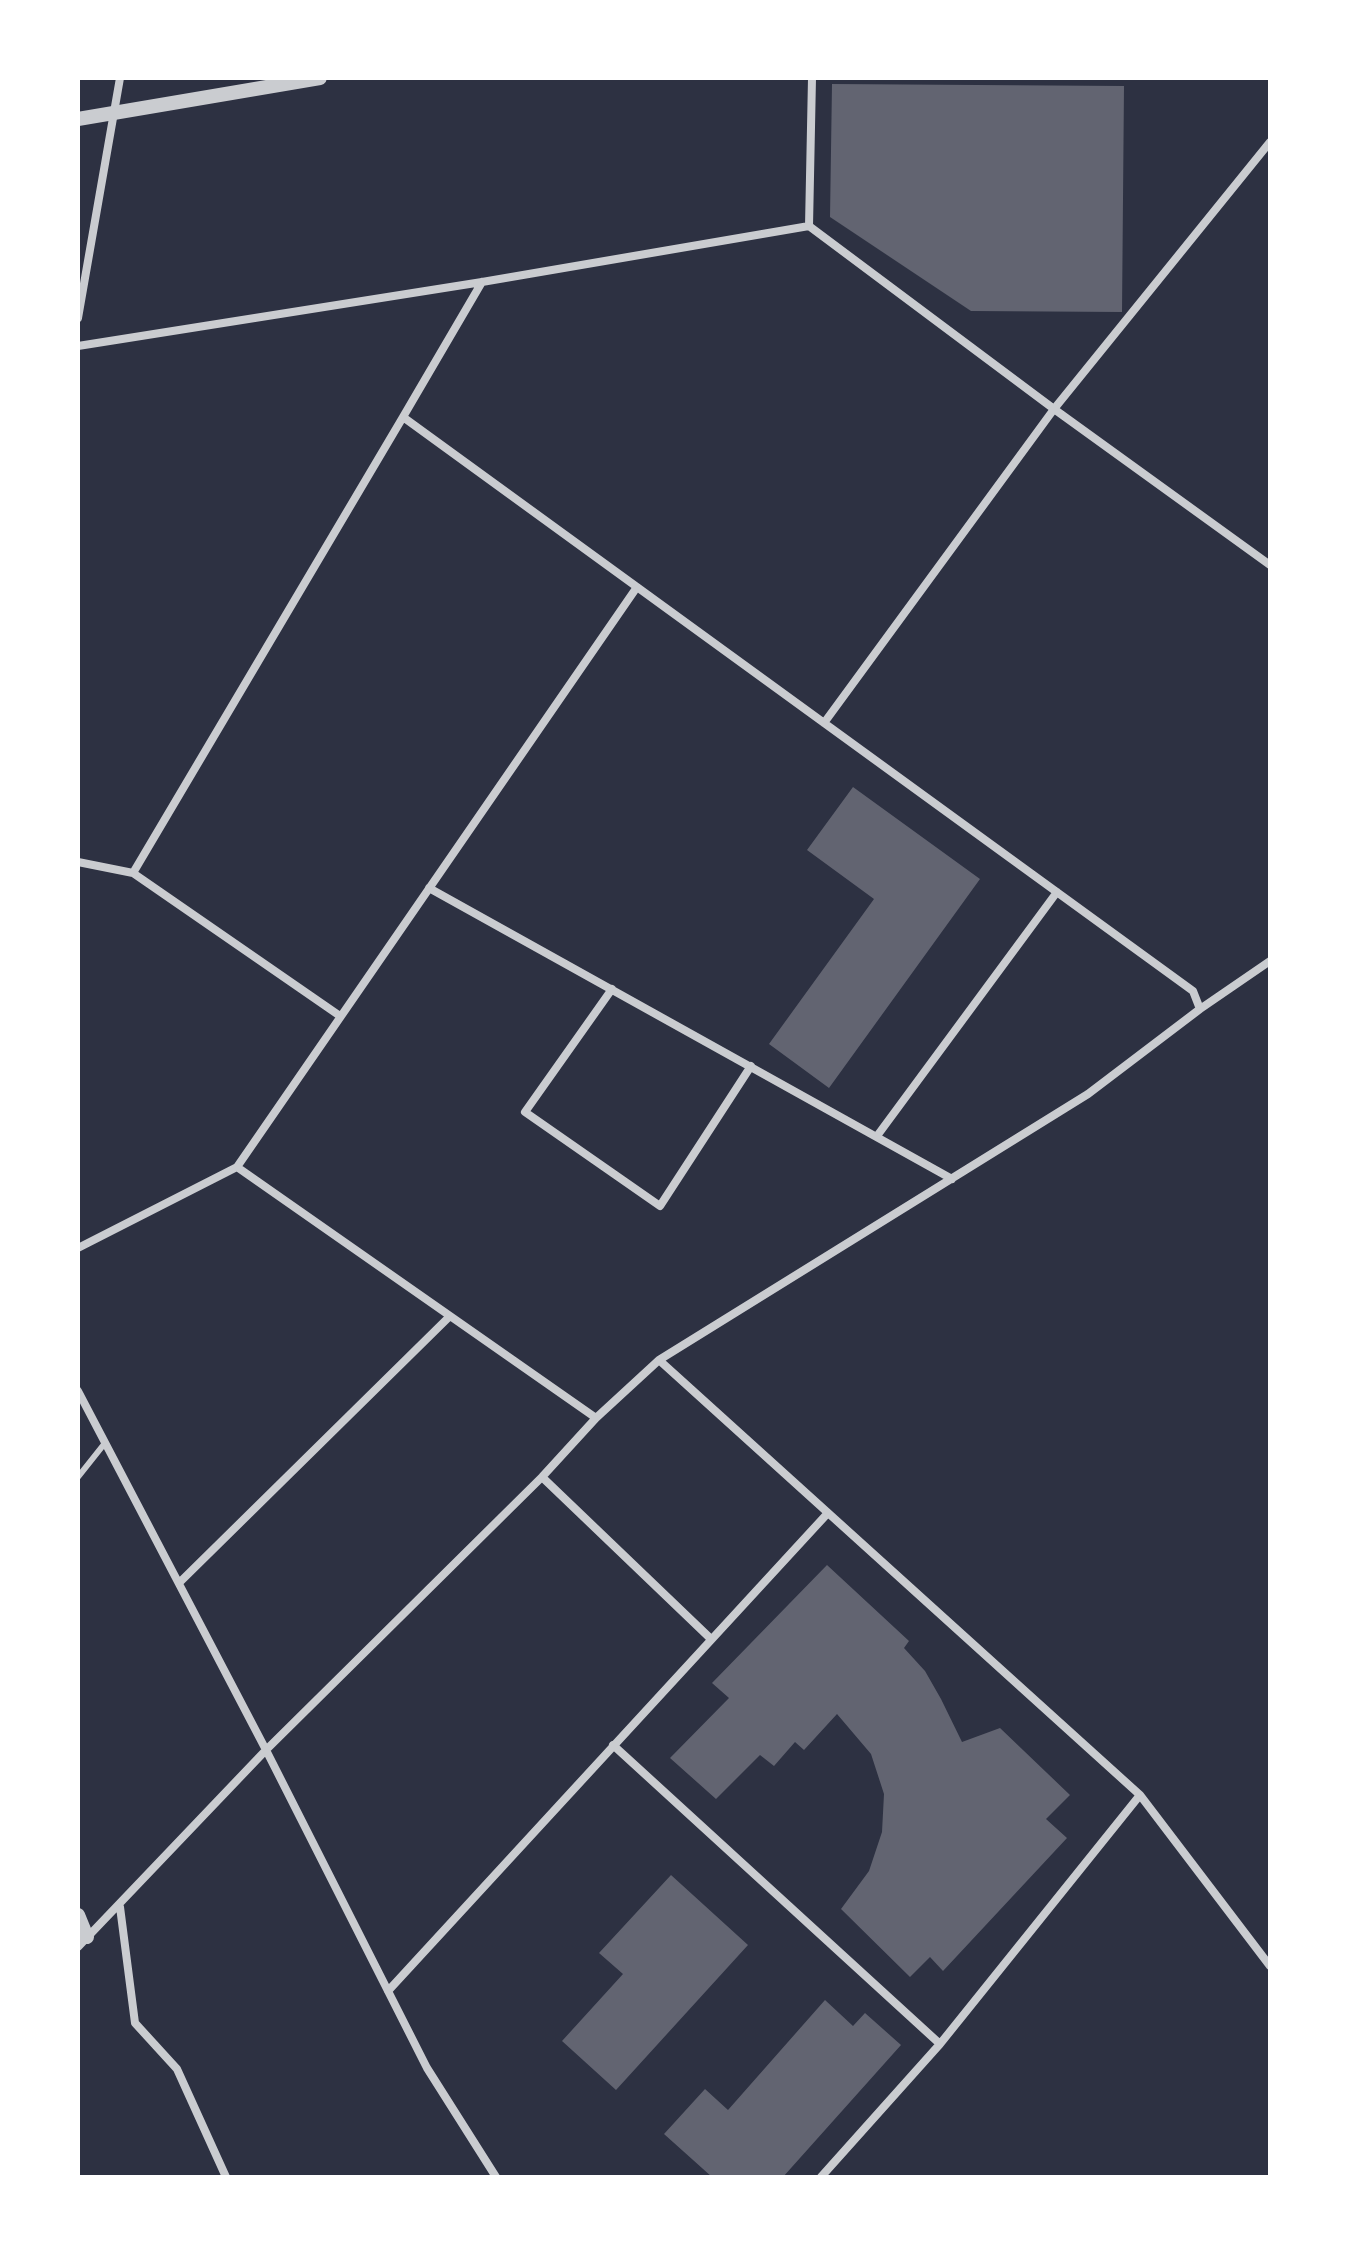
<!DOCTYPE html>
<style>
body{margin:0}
#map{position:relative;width:1348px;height:2255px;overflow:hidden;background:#2d3142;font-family:Cabin,sans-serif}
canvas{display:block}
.frame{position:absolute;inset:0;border:80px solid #fff;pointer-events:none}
</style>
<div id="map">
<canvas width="1348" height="2255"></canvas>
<div class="frame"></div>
</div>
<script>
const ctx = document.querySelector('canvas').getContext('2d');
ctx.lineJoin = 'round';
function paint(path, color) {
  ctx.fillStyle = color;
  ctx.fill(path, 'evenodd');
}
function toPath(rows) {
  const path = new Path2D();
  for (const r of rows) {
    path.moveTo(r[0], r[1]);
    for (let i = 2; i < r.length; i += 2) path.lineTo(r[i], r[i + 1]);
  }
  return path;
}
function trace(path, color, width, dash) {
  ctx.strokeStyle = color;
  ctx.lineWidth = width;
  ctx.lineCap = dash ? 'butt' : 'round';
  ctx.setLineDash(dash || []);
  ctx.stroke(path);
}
paint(toPath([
 [832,84,1124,86,1122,312,971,311,830,217],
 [853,787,980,879,829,1088,769,1044,874,899,807,850],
 [827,1565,909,1641,904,1648,925,1671,941,1699,962,1742,1000,1728,1070,1795,1046,1819,1067,1838,943,1971,930,1957,910,1977,841,1909,869,1871,882,1832,884,1794,871,1754,837,1714,804,1750,795,1742,774,1766,760,1755,716,1799,670,1758,729,1698,712,1683],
 [671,1875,748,1945,616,2090,562,2041,623,1974,599,1953],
 [825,2000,853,2026,865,2013,901,2045,783,2177,712,2177,664,2134,705,2089,728,2110]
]), '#626471');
trace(toPath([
 [78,1477,105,1443]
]), '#caccd0', 6);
trace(toPath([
 [812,78,809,226,1054,409,1270,565],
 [482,282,403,417,1193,991,1200,1009],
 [78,318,120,78],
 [78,346,482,282,809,226],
 [824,723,1054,409,1270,142],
 [78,862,133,873,340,1016],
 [133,873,403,417],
 [429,888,952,1179],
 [612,989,525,1112,660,1206,751,1066],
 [877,1136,1057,892],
 [237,1167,596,1418],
 [78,1248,237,1167,637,587],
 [659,1360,1140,1795,1270,1966],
 [78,1391,266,1750,427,2068,496,2177],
 [542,1477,711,1639],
 [179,1583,449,1317],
 [613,1745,940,2044],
 [120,1907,135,2023,177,2069,226,2177],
 [78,1947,266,1750,542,1477,596,1418,659,1360,1088,1094,1200,1009,1270,961],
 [388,1991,827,1514],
 [821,2177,940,2044,1140,1795]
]), '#caccd0', 8);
trace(toPath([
 [78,119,320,78],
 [78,1915,87,1937,78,1937]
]), '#caccd0', 14);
</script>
